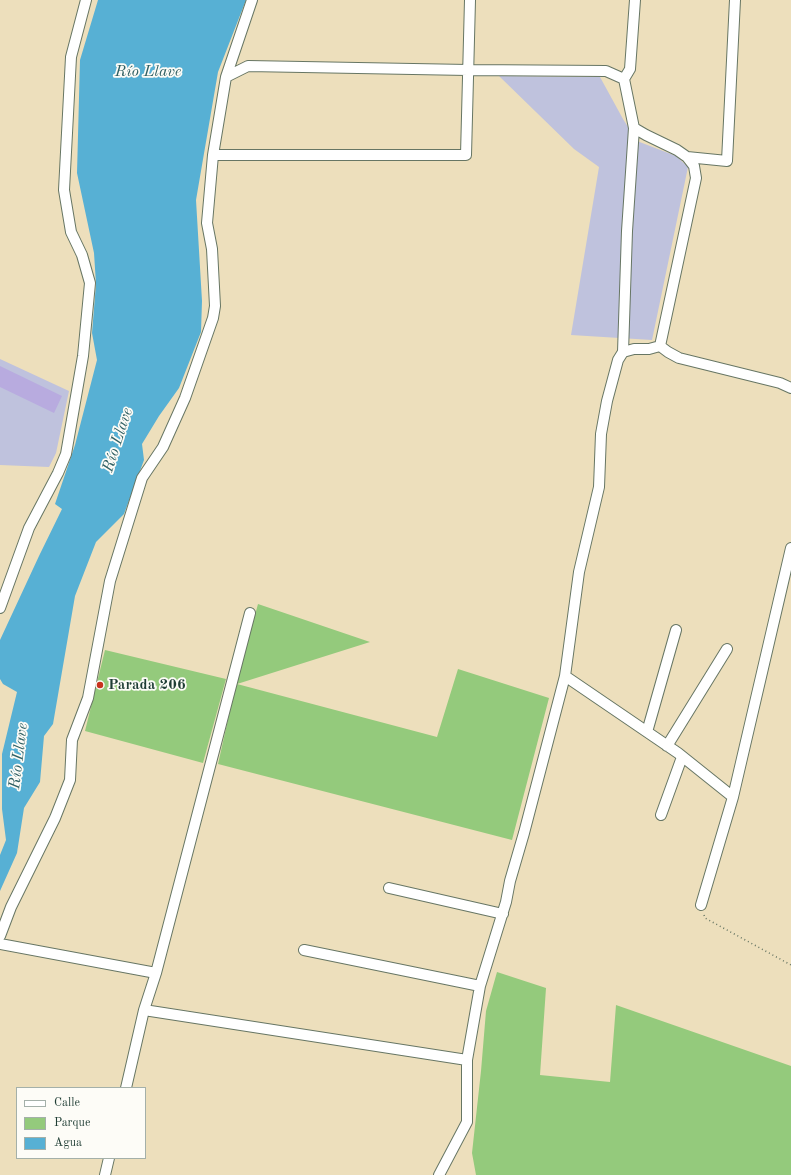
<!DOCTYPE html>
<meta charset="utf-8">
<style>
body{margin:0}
#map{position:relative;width:791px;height:1175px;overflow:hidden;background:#eddfbc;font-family:"Old Standard TT",serif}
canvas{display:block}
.legend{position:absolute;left:16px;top:1087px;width:130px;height:72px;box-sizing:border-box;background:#fdfcf7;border:1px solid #a4b0a9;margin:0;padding:5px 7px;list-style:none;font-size:12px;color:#1f3d34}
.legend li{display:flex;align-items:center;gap:8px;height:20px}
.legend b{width:20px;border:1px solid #a4b0a9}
</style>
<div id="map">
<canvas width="791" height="1175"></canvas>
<ul class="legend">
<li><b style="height:5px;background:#fff"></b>Calle</li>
<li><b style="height:11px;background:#94ca7c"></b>Parque</li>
<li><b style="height:11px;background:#57b0d4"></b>Agua</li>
</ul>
</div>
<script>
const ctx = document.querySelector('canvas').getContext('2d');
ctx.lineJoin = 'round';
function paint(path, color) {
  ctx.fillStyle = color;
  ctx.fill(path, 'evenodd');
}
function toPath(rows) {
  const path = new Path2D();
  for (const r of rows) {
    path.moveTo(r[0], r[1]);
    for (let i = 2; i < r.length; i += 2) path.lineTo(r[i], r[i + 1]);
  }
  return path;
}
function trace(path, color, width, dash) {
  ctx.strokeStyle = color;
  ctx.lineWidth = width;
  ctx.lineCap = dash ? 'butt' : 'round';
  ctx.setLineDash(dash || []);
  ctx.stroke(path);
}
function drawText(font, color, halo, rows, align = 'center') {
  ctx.font = font + ' "Old Standard TT",serif';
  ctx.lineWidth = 3.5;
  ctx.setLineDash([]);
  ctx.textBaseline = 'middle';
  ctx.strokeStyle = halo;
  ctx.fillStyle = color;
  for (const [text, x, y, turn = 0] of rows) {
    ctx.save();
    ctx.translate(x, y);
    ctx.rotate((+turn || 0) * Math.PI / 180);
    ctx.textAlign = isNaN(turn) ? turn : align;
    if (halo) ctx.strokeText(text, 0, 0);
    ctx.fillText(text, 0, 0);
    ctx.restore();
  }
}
paint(toPath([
 [499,76,600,77,623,119,637,141,676,156,688,167,652,340,571,335,599,167,574,149],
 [0,359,69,391,56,453,49,467,0,465]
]), '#bfc2dd');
paint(toPath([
 [258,604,370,642,237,684,437,737,458,669,549,698,512,840,218,764,236,684],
 [105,650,226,679,203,763,85,731],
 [497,972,546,988,540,1075,610,1082,616,1005,791,1066,791,1175,476,1175,472,1153,481,1071,486,1011]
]), '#94ca7c');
paint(toPath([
 [98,0,246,0,218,72,196,200,202,301,201,332,179,388,159,416,142,444,144,460,124,514,96,542,75,596,53,724,44,736,40,782,24,808,17,853,0,891,0,855,6,840,2,809,2,754,17,692,3,684,0,679,0,640,39,556,62,509,55,504,75,445,97,360,92,333,96,284,94,253,77,173,80,60]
]), '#57b0d4');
paint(toPath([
 [0,366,62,396,54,413,0,387]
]), '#b8abdf');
const minor = toPath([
 [635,0,630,69,624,79,634,128,646,135,677,150,687,157,694,166,696,178,660,346],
 [226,77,248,66,468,70,606,71,624,79],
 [213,155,466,155,470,0],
 [687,157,727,161,735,0],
 [660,346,668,352,679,358,780,383,791,388],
 [623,352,627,231,634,128],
 [0,608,29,528,58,473,66,454,83,356,90,283,82,255,71,232,64,190,71,57,86,0],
 [565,676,678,753,733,797],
 [647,732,676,630],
 [667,746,727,649],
 [661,815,682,757],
 [389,888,503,914],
 [701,905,733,797,791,548],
 [0,936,11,907,55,818,70,780,72,740,88,698,110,581,142,478,163,447,185,398,213,318,215,306,212,249,207,223,213,155,226,77,252,0],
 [0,944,156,973],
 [304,950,480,986],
 [144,1010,467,1060],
 [126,1088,144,1010,156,973,250,613],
 [105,1175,109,1158],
 [439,1175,467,1122,467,1060,480,986,506,902,510,881,524,833,565,676,579,572,599,487,601,434,607,401,618,360,623,352,634,349,649,349,660,346]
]);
trace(minor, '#677664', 12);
trace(toPath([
 [704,915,705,918,791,965]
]), '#677664', 1.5, [1, 3]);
trace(minor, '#fff', 10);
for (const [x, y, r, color] of [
 [100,685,4,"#c8321e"]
]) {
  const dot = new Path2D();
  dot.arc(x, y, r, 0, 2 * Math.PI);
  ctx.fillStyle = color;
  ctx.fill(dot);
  trace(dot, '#fdfcf7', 1.5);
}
drawText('bold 15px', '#1f3d34', '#fdfcf7', [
 ["Parada 206",108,685]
], 'left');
drawText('italic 16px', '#306064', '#fdfcf7', [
 ["Río Llave",148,72],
 ["Río Llave",118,440,-72],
 ["Río Llave",19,756,-83]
]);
</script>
